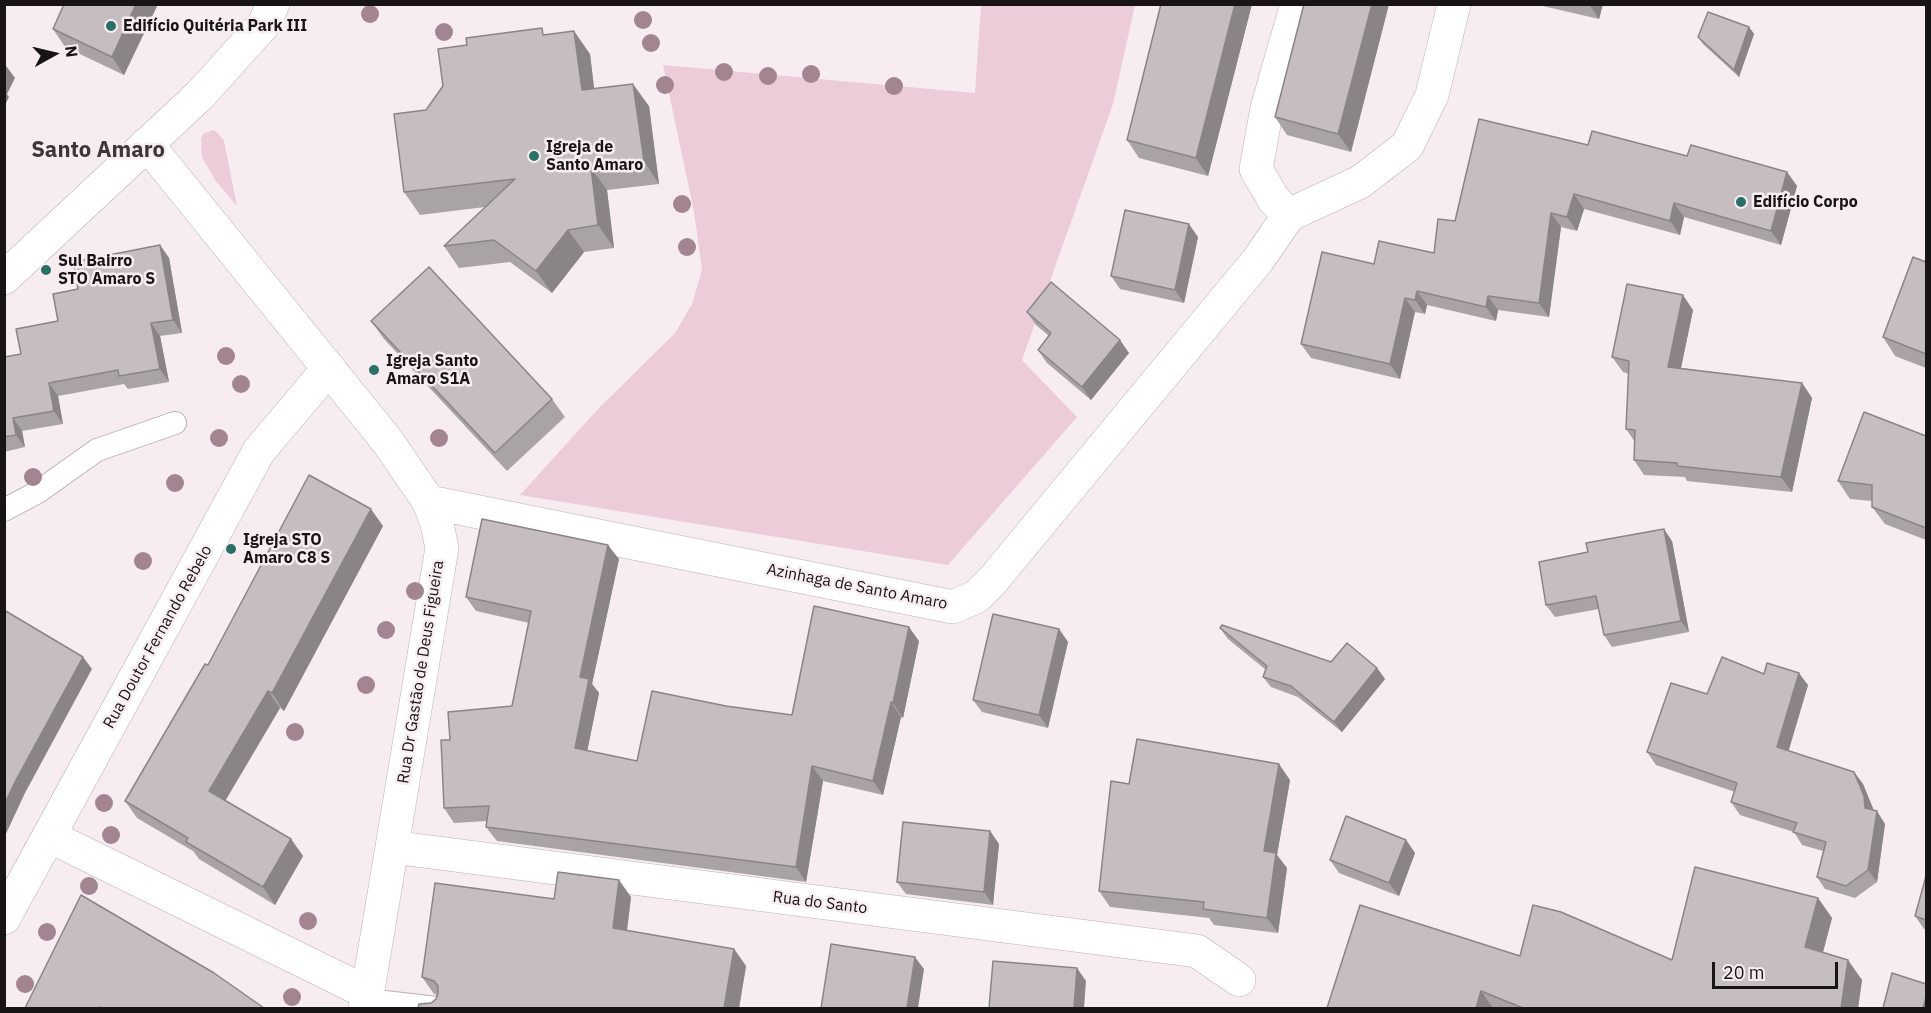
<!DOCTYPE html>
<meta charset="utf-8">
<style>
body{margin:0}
#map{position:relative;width:1931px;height:1013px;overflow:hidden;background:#f7edf1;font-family:"IBM Plex Sans",sans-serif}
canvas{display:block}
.frame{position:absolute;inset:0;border:6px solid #181416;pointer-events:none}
.north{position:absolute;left:24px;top:24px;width:60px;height:60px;-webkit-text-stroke:4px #f7edf1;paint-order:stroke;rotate:82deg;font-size:16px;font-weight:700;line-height:24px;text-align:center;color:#181416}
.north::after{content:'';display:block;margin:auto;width:21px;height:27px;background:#181416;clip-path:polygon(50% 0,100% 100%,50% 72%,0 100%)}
.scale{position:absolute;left:1712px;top:962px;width:126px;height:27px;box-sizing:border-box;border:3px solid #181416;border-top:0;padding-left:8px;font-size:18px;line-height:21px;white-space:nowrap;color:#181416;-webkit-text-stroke:4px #f7edf1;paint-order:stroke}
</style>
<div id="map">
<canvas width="1931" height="1013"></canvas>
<div class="frame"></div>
<div class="north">N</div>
<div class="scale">20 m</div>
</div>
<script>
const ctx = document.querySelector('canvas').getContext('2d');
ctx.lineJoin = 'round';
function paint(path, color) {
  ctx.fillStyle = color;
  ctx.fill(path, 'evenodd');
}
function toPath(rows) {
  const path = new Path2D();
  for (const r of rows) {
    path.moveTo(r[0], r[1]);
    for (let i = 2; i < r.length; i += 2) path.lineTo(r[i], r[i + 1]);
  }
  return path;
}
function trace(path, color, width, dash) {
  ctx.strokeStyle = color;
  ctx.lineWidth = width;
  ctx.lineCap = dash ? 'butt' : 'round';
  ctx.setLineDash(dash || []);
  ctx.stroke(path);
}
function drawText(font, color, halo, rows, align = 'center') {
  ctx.font = font + ' "IBM Plex Sans",sans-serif';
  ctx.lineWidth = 5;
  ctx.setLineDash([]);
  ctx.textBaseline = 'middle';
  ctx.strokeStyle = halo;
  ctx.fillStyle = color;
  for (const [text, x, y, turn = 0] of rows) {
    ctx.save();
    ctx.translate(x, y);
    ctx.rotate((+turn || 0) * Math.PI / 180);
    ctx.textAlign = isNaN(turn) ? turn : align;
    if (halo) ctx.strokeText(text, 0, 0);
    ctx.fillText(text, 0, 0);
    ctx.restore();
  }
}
paint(toPath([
 [981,5,1135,5,1113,104,1022,360,1077,417,948,565,520,495,598,409,675,333,692,304,702,270,694,212,663,65,975,93],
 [213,130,217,132,224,141,237,206,215,180,202,157,201,139,203,134]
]), '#edccd9');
const service = toPath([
 [4,510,38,492,97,450,175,423],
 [367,1000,437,1008]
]);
const minor = toPath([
 [147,144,388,442,429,502,437,524,442,548,365,1008],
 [1289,215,1274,200,1256,169,1267,108,1297,4],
 [429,502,953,607,976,597,993,580,1258,260,1289,215,1360,182,1407,146,1432,95,1454,4],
 [49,836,368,993],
 [392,847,1197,951,1239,980],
 [4,918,259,451,329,368]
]);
const tertiary = toPath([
 [4,278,201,94,264,24,273,4]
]);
trace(service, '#b9b0b4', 24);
trace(minor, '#b9b0b4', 34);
trace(tertiary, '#b9b0b4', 34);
trace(service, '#fff', 22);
trace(minor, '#fff', 33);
trace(tertiary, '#fff', 33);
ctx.fillStyle = '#a38592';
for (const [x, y] of [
 [370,14],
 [643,20],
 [444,32],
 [651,43],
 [724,72],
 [811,74],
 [768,76],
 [665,85],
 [894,86],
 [682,204],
 [687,247],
 [226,356],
 [241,384],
 [219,438],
 [439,438],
 [33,477],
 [175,483],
 [143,561],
 [415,591],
 [386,630],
 [366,685],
 [295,732],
 [104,803],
 [111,835],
 [89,886],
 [308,921],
 [47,932],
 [25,984],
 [292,997]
]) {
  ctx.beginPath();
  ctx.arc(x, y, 9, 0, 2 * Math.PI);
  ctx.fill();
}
paint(toPath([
 [64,4,158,4,124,75,65,47,53,29],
 [1161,4,1252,4,1208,176,1139,158,1127,140],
 [1304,4,1389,4,1351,152,1287,135,1275,117],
 [1534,4,1603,4,1599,19],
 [1749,27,1754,34,1739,77,1703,44,1698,37],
 [547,35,590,54,594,88,649,106,659,184,607,190,614,248,584,252,552,293,510,262,459,268,444,246,485,207,420,215,404,192,426,110],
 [1588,145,1787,172,1797,186,1781,245,1684,217,1680,235,1584,209,1577,231,1561,227,1549,317,1498,310,1496,321,1427,305,1425,314,1415,312,1400,379,1311,358,1301,344,1374,264,1434,253,1455,221],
 [1198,237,1184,303,1120,289,1111,276],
 [160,245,169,258,182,333,160,336,169,382,128,389,124,384,58,396,63,424,22,431,25,447,4,452,4,357,21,354,58,321,78,289],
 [1926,262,1926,368,1895,356,1883,337],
 [1693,310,1681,368,1802,383,1812,398,1792,492,1687,481,1685,477,1644,475,1634,460,1635,442,1626,429,1629,374,1623,372,1612,357],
 [1027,312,1129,353,1091,400,1047,363,1038,350,1049,336,1036,325],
 [371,321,552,399,565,417,507,471,384,339],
 [1926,436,1926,540,1885,524,1872,507,1872,501,1850,499,1838,481],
 [383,526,284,711,280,708,225,801,291,839,303,856,275,905,199,859,193,851,137,818,125,801,208,665],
 [1672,541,1689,632,1612,647,1604,635,1599,609,1555,617,1546,605],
 [619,559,592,684,599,693,587,751,637,761,726,706,792,715,919,641,903,718,901,717,883,795,823,781,806,882,497,841,486,827,487,821,454,823,444,808,450,740,512,706,529,623,476,611,466,597],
 [1220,628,1331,662,1377,668,1385,679,1342,732,1298,697,1271,687,1263,677,1266,670,1228,639],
 [1059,629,1068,642,1048,728,982,712,973,700],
 [1764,674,1808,685,1788,751,1854,772,1863,784,1873,810,1885,824,1877,882,1855,898,1825,889,1817,877,1823,851,1802,845,1794,832,1740,815,1731,802,1735,792,1656,765,1647,752,1707,694],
 [1290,780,1277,855,1287,868,1278,933,1214,925,1209,918,1110,907,1099,891,1129,784],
 [990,831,999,844,993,905,906,894,897,882],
 [1406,840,1415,853,1399,896,1339,873,1330,860],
 [1926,876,1926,930,1924,929,1915,916],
 [631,897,627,931,734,949,746,966,739,1008,418,1008,431,1003,436,999,438,995,434,994,422,977,554,899],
 [1818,898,1832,918,1823,952,1862,980,1858,1008,1327,1008,1520,956,1672,960]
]), '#aaa3a6');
paint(toPath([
 [136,4,158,4,124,75,112,57],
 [1235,4,1252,4,1208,176,1196,158],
 [1372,4,1389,4,1351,152,1338,134],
 [1589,4,1603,4,1599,19],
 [1749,27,1754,34,1739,77,1734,70],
 [574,31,590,54,597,113,582,90],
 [4,63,15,78,7,94,9,97,4,107],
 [633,84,649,106,659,184,644,161],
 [591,168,607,190,614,248,598,225],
 [1787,172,1797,186,1781,245,1771,231],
 [1574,194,1584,209,1577,231,1567,217],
 [1674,203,1684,217,1680,235,1670,221],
 [1551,213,1561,227,1549,317,1539,303],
 [1189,224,1198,237,1184,303,1175,290],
 [568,230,584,252,552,293,536,271],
 [160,245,169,258,182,333,173,320],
 [1417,291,1427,305,1425,314,1415,300],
 [1683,295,1693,310,1678,382,1668,367],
 [1488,296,1498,310,1496,321,1486,307],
 [1405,298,1415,312,1400,379,1390,364],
 [151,323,160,336,169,382,160,369],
 [1120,340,1129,353,1091,400,1082,387],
 [49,383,58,396,63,424,54,411],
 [1802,383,1812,398,1792,492,1781,477],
 [13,418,22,431,25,447,16,435],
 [371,509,383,526,284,711,272,693],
 [1664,529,1672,541,1689,632,1681,621],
 [608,545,619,559,592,684,599,693,585,762,575,748,580,677],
 [909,627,919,641,903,718,893,703],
 [1059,629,1068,642,1048,728,1039,715],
 [83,657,92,669,25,793,4,838,4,805,16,780],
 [1377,668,1385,679,1342,732,1334,722],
 [1799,673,1808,685,1786,760,1777,747],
 [268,691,280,708,221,808,209,791],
 [891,702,901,717,883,795,873,781],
 [1279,764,1290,780,1277,855,1287,868,1278,933,1267,918,1264,851],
 [812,766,823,781,806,882,796,867],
 [1854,772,1863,784,1873,808,1874,820,1865,808],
 [1877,811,1885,824,1877,882,1868,870],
 [990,831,999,844,993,905,984,892],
 [291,839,303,856,275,905,263,887],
 [1406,840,1415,853,1399,896,1389,883],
 [619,880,631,897,625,945,613,928],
 [1818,898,1832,918,1819,967,1805,947],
 [734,949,746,966,739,1008,724,1008],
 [915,957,924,969,918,1008,907,1008],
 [1848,960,1862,980,1858,1008,1841,1008],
 [1077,968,1086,981,1084,1008,1074,1008],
 [1481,991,1493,1008,1476,1008],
 [1926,997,1926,1008,1923,1008]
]), '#8b8487');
const building = toPath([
 [64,4,136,4,112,57,53,29,64,4],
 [1161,4,1235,4,1196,158,1127,140,1161,4],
 [1304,4,1372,4,1338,134,1275,117,1304,4],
 [1708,12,1749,27,1734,70,1698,37,1708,12],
 [542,28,543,35,574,31,582,90,633,84,644,161,591,168,598,225,568,230,536,271,494,240,444,246,515,179,404,192,394,114,426,110,443,86,438,49,467,45,466,38,542,28],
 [1479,119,1588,145,1592,131,1687,156,1691,145,1787,172,1771,231,1674,203,1670,221,1574,194,1567,217,1551,213,1539,303,1488,296,1486,307,1417,291,1415,300,1405,298,1390,364,1301,344,1322,252,1374,264,1379,241,1434,253,1438,219,1455,221,1479,119],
 [1125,210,1189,224,1175,290,1111,276,1125,210],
 [160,245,173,320,151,323,160,369,119,376,118,370,49,383,54,411,13,418,16,435,4,437,4,357,21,354,16,329,58,321,53,294,78,289,73,262,160,245],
 [1913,257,1926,262,1926,354,1883,337,1913,257],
 [429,267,552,399,495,453,371,321,429,267],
 [1051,282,1120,340,1082,387,1038,350,1051,333,1027,312,1051,282],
 [1627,284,1683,295,1668,367,1802,383,1781,477,1677,466,1677,463,1634,460,1635,430,1626,429,1629,361,1612,357,1627,284],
 [1864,412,1926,436,1926,528,1872,507,1872,485,1838,481,1864,412],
 [309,475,371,509,272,693,268,691,209,791,291,839,263,887,186,842,188,838,125,801,205,664,208,665,309,475],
 [482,519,608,545,580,677,589,679,575,748,637,761,652,691,726,706,792,715,814,606,909,627,893,703,891,702,873,781,812,766,796,867,486,827,489,806,444,808,441,740,450,740,448,712,512,706,531,611,466,597,482,519],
 [1664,529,1681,621,1604,635,1596,596,1546,605,1539,562,1588,552,1586,543,1664,529],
 [4,610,83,657,16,780,4,805,4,610],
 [993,614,1059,629,1039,715,973,700,993,614],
 [1222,625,1331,662,1347,643,1377,668,1334,722,1291,686,1263,677,1267,666,1220,628,1222,625],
 [1722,657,1764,674,1767,663,1799,673,1777,747,1854,772,1864,796,1865,808,1877,811,1868,870,1846,886,1817,877,1826,842,1793,832,1797,823,1731,802,1737,783,1647,752,1671,683,1707,694,1722,657],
 [1137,739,1279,764,1264,851,1276,853,1267,918,1203,909,1204,902,1099,891,1111,781,1129,784,1137,739],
 [1346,816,1406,840,1389,883,1330,860,1346,816],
 [903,822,990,831,984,892,897,882,903,822],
 [1695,867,1818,898,1805,947,1848,960,1841,1008,1523,1008,1481,991,1476,1008,1327,1008,1360,905,1520,956,1533,905,1561,912,1672,960,1695,867],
 [558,872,619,880,613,928,734,949,724,1008,418,1008,419,1004,431,1003,436,999,438,993,438,986,434,981,422,977,435,883,554,899,558,872],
 [1926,876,1926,920,1915,916,1926,876],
 [81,895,214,973,264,1008,103,1008,99,1007,98,1008,25,1008,81,895],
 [831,944,915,957,907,1008,821,1008,831,944],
 [993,961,1077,968,1074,1008,989,1008,993,961],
 [1892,973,1926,984,1926,997,1923,1008,1883,1008,1892,973]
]);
paint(building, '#c6bdc1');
trace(building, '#8b8487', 1.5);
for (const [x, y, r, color] of [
 [111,26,6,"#2a7066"],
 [534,156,6,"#2a7066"],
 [1741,202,6,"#2a7066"],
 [46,270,6,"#2a7066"],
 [374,370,6,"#2a7066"],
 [231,549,6,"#2a7066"]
]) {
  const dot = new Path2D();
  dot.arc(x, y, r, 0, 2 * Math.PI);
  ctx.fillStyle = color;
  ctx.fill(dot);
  trace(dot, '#f7edf1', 2);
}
drawText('bold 16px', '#181416', '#f7edf1', [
 ["Edifício Quitéria Park III",123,26],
 ["Igreja de",546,147],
 ["Santo Amaro",546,165],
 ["Edifício Corpo",1753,202],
 ["Sul Bairro",58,261],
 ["STO Amaro S",58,279],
 ["Igreja Santo",386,361],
 ["Amaro S1A",386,379],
 ["Igreja STO",243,540],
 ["Amaro C8 S",243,558]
], 'left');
drawText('16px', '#181416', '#f7edf1', [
 ["Azinhaga de Santo Amaro",857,587,11],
 ["Rua Doutor Fernando Rebelo",158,637,-61],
 ["Rua Dr Gastão de Deus Figueira",421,672,-81],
 ["Rua do Santo",820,903,7]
]);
drawText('bold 22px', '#3e3639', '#f7edf1', [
 ["Santo Amaro",98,151]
]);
</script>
